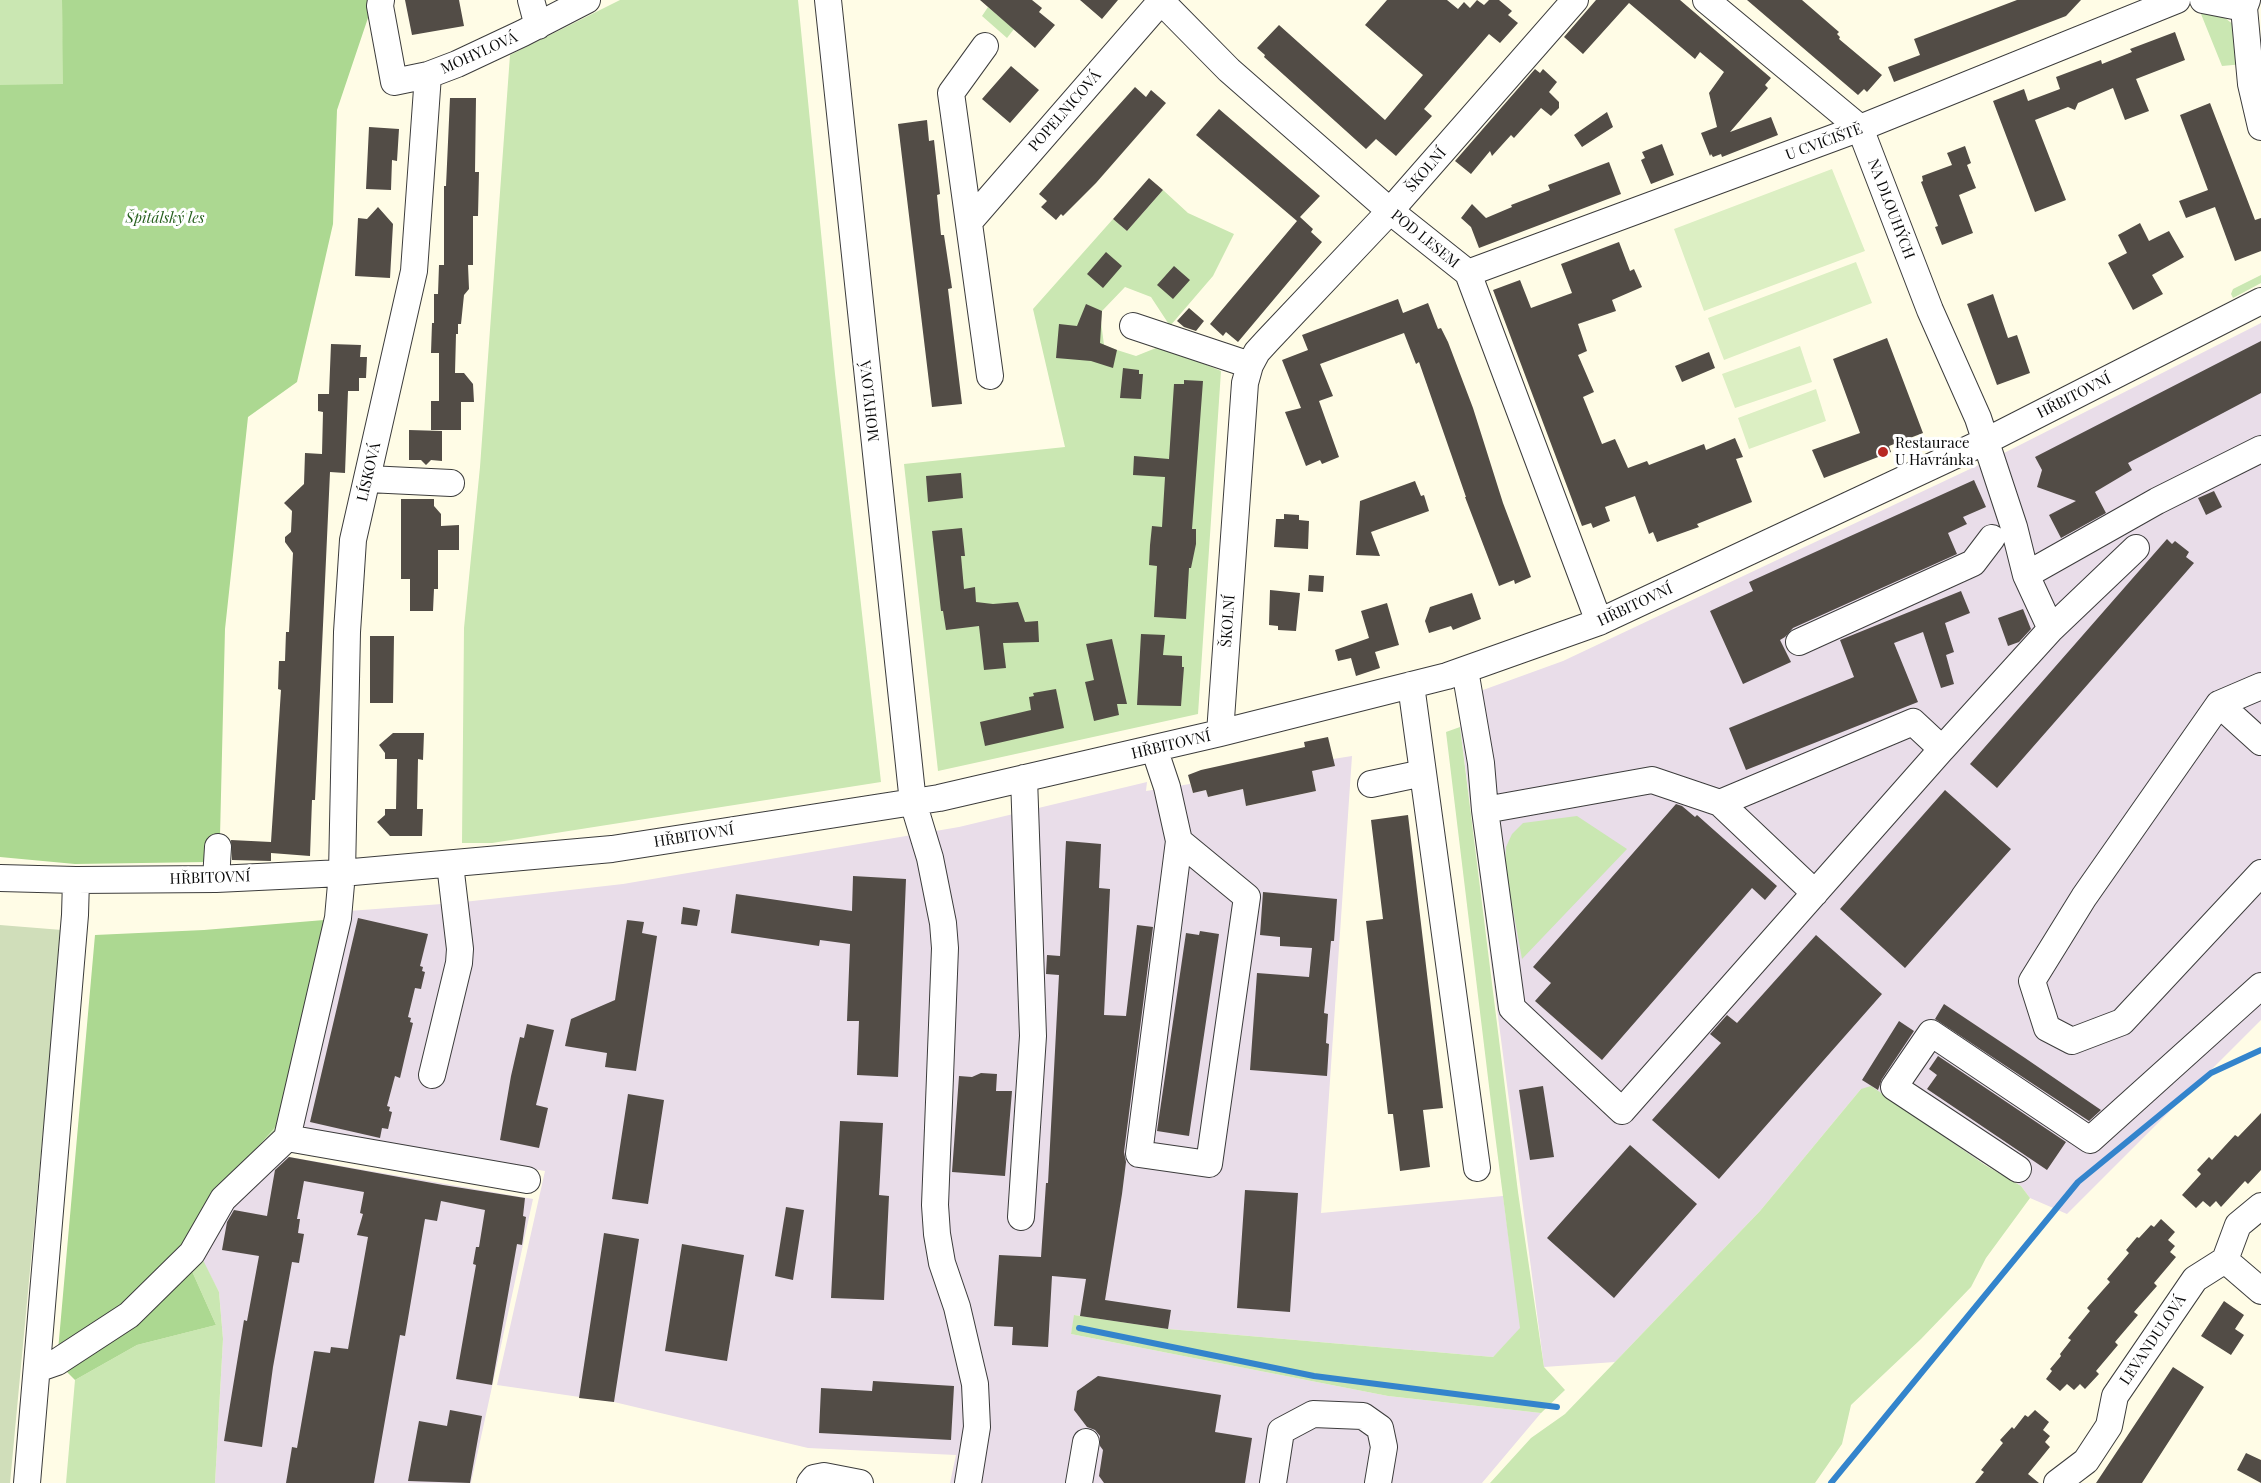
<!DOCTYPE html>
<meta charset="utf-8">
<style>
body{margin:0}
canvas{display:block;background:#fffce6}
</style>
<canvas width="2261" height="1483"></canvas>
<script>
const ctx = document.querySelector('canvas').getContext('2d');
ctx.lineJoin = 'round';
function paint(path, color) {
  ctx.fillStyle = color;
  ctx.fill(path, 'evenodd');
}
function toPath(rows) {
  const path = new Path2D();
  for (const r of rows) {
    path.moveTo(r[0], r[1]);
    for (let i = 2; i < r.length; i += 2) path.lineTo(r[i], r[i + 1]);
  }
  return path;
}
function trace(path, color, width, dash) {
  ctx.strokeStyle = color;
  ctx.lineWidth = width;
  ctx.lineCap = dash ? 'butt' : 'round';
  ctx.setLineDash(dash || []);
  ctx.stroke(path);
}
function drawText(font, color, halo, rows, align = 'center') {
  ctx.font = font + ' "Playfair Display",serif';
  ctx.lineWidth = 6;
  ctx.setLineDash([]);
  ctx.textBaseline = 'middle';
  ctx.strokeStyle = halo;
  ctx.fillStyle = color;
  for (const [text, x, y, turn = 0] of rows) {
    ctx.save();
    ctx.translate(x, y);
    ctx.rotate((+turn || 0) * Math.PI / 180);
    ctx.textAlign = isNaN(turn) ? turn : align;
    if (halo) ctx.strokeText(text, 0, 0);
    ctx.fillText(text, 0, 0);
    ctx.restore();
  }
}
paint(toPath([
 [2261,323,2261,1020,2067,1214,2030,1198,2021,1186,1861,1089,1760,1211,1615,1362,1544,1367,1460,727,1461,698,1563,661,2006,452],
 [1352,756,1321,1213,1503,1196,1521,1328,1493,1357,1168,1329,1075,1315,1071,1334,1388,1396,1541,1413,1482,1483,950,1483,956,1455,808,1448,614,1402,497,1385,545,1171,299,1130,349,911,455,903,623,884,959,827,1147,782,1146,791,1190,784,1193,793,1206,790,1208,797,1243,789,1247,806,1316,791,1312,771,1333,759],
 [278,1155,533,1199,471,1483,215,1483,223,1339,219,1292,200,1256,225,1205]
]), '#e9dde9');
paint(toPath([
 [0,0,62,0,64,85,0,85],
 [620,0,798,0,835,374,881,782,492,843,462,843,464,628,480,467,510,55],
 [988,7,1014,29,1007,38,982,16],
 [2209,12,2225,18,2234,25,2244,64,2222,66,2201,14],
 [1163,190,1188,213,1234,234,1213,276,1170,326,1151,297,1125,287,1102,311,1101,322,1104,345,1117,350,1136,356,1161,346,1221,371,1198,714,938,771,904,464,1065,447,1033,309,1113,219,1127,231],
 [2261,275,2261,283,2233,298,2231,294,2233,289],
 [1460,727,1518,1192,1544,1367,1565,1390,1541,1413,1388,1396,1071,1334,1074,1315,1168,1329,1493,1357,1520,1328,1493,1119,1446,732],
 [1577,816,1627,849,1522,959,1505,867,1506,847,1512,834,1523,823],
 [1871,1086,1985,1165,2021,1186,2030,1198,1986,1258,1971,1287,1921,1339,1851,1405,1842,1444,1815,1483,1490,1483,1531,1438,1565,1414,1760,1211,1861,1089],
 [278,1124,278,1155,225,1205,201,1256,219,1292,223,1339,215,1483,66,1483,75,1380,137,1345,216,1325,183,1251,233,1175]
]), '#cae7b2');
paint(toPath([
 [62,0,374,0,337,110,333,224,297,382,248,417,225,629,220,836,209,836,208,862,75,864,0,857,0,85,63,84],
 [324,920,278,1124,233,1175,183,1251,216,1325,137,1345,75,1380,57,1362,95,935,204,930]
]), '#acd891');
paint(toPath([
 [0,925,62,930,10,1483,0,1483]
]), '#d0deba');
paint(toPath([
 [1832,169,1865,251,1704,311,1674,229],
 [1856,262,1872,303,1724,360,1708,318],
 [1800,346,1812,382,1735,408,1722,374],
 [1816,389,1826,421,1749,449,1738,418]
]), '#dcefc3');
trace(toPath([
 [1079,1328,1314,1376,1557,1407],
 [1831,1483,2078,1182,2211,1073,2261,1050]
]), '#3384cc', 6);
paint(toPath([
 [405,0,459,0,464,26,412,35],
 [980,0,1032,0,1042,8,1039,12,1055,25,1035,48],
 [1080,0,1118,0,1102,19],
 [1387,0,1447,0,1458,9,1464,2,1470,8,1477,0,1484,5,1489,0,1499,0,1512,11,1508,15,1518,23,1500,43,1489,34,1424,109,1432,116,1396,156,1376,139,1366,149,1264,57,1265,55,1257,48,1279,25,1385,120,1423,75,1365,25],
 [1596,0,1680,0,1771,78,1765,85,1768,88,1730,132,1771,117,1778,135,1722,157,1721,154,1713,157,1711,154,1710,156,1701,133,1717,127,1709,93,1724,72,1700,52,1695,59,1629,3,1583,54,1564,37],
 [1747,0,1802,0,1839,32,1837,34,1840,37,1839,39,1882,75,1867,92,1864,89,1858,95],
 [2017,0,2081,0,2066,16,1894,82,1888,67,1920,55,1914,39],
 [2175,32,2185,60,2136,79,2149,111,2125,120,2113,88,2078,103,2075,110,2068,107,2035,120,2066,200,2035,212,1993,101,2024,89,2028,101,2060,89,2056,77,2101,60,2102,64,2132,52,2130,49],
 [1011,66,1039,90,1010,123,982,99],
 [1535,69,1540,73,1543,69,1557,82,1549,92,1559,102,1559,108,1551,116,1541,108,1514,138,1511,135,1492,156,1490,151,1471,174,1455,161],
 [1135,87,1146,97,1151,90,1166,103,1096,183,1063,216,1061,214,1056,220,1041,207,1047,201,1039,194],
 [450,98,476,98,475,172,479,172,478,216,473,216,473,265,468,265,469,289,464,295,461,324,458,324,458,334,456,334,455,373,464,373,473,384,474,402,461,402,461,430,431,430,431,401,439,401,439,353,431,353,432,323,434,323,434,294,438,294,439,265,444,265,444,186,446,186],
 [2210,103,2255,220,2261,218,2261,251,2235,261,2215,207,2186,218,2179,201,2208,190,2180,115],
 [1219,109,1320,196,1300,217,1313,229,1311,232,1322,242,1238,342,1226,332,1223,336,1210,324,1297,221,1196,135],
 [1607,112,1613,127,1582,147,1574,135],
 [927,120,929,141,934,140,940,194,937,195,941,235,944,235,952,288,948,289,962,404,932,407,898,124],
 [369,127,399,129,397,161,392,160,391,190,366,189],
 [1662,144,1674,175,1651,184,1641,160,1645,158,1642,152],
 [1965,146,1971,163,1967,165,1976,188,1959,195,1973,233,1942,245,1935,227,1938,226,1921,182,1923,181,1922,176,1952,165,1947,153],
 [1609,162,1621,194,1479,248,1471,227,1461,218,1472,204,1486,218,1512,207,1511,205,1550,190,1548,185],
 [1149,178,1163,190,1127,231,1113,219],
 [378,207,393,224,390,278,355,276,358,218,367,219],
 [2140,223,2149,241,2169,231,2184,257,2152,275,2163,294,2133,310,2108,263,2127,253,2118,235],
 [1619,242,1630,271,1634,269,1642,287,1612,300,1616,311,1578,324,1587,351,1578,355,1594,392,1583,397,1602,444,1615,439,1628,468,1647,461,1649,465,1704,444,1706,450,1735,438,1743,457,1736,459,1752,502,1697,524,1699,527,1657,542,1653,532,1649,534,1635,496,1605,507,1610,521,1593,528,1591,523,1582,526,1493,290,1520,280,1531,308,1572,293,1561,264],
 [1106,252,1122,266,1103,288,1087,274],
 [1174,266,1190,280,1173,299,1157,285],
 [1993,294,2008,338,2017,335,2030,373,1997,385,1967,304],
 [1398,299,1403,313,1428,303,1438,329,1441,328,1448,342,1473,408,1503,503,1531,577,1515,584,1514,580,1499,586,1465,497,1466,497,1419,362,1416,364,1404,333,1320,364,1333,396,1319,401,1339,457,1322,464,1320,460,1306,466,1285,412,1301,408,1282,360,1308,350,1302,335],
 [1086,304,1102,311,1100,343,1117,350,1113,368,1091,361,1056,358,1059,324,1077,326],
 [1189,308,1204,321,1196,331,1184,327,1177,321],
 [1887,338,1923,433,1889,446,1891,452,1824,478,1812,450,1860,433,1833,359],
 [2261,341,2261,393,2128,463,2132,470,2095,492,2106,513,2061,538,2049,515,2076,501,2037,487,2042,470,2035,457],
 [331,344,361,345,360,357,367,357,366,378,359,378,359,391,348,391,345,473,330,472,315,800,312,800,310,856,271,853,271,861,232,860,231,840,271,842,281,690,278,689,279,661,285,661,286,632,289,632,293,553,285,542,285,537,291,532,292,511,284,503,304,484,305,453,322,454,323,412,318,411,318,394,329,394],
 [1709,352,1715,368,1682,382,1675,366],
 [1123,368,1139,370,1139,374,1143,374,1141,399,1120,398],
 [1184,380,1203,381,1192,529,1196,529,1196,544,1191,568,1189,568,1186,619,1154,617,1157,566,1149,565,1150,545,1152,526,1162,527,1165,477,1133,475,1134,456,1169,459,1174,384,1184,384],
 [409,430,442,431,442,461,431,460,426,465,421,460,409,460],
 [961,473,963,498,928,502,926,476],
 [1974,480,1986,507,1963,517,1967,524,1948,533,1957,554,1793,628,1785,637,1780,640,1791,662,1743,684,1710,611,1753,591,1749,582],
 [1415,481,1421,496,1424,495,1429,511,1371,532,1380,556,1356,555,1360,501],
 [2214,491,2222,507,2206,515,2198,498],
 [401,499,434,499,434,506,441,514,441,526,459,525,459,550,438,550,438,589,434,589,433,611,410,611,410,579,401,579],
 [1284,514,1299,515,1299,520,1309,521,1308,549,1274,547,1276,519,1284,519],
 [962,528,965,556,961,556,964,589,975,587,976,602,993,604,1018,602,1025,622,1038,621,1039,642,1003,643,1006,668,984,670,979,626,946,630,943,611,941,611,932,531],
 [2167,539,2172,544,2175,541,2189,552,2186,557,2194,563,1997,788,1970,764],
 [1309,575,1324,576,1323,592,1308,591],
 [1270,590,1300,593,1296,631,1278,630,1278,626,1269,625],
 [1961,591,1970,613,1945,623,1954,652,1946,655,1954,684,1941,688,1923,632,1894,643,1918,702,1746,770,1729,728,1854,677,1840,640],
 [1472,593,1481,619,1453,630,1451,626,1429,633,1425,621,1430,607],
 [1387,603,1399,645,1375,652,1380,668,1356,676,1351,658,1338,661,1335,650,1369,638,1361,611],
 [2023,609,2031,629,2019,642,2008,646,1998,618],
 [1141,634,1165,635,1163,655,1182,656,1182,667,1184,667,1181,706,1137,705],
 [370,636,394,636,393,703,370,703],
 [1112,639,1127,704,1117,704,1119,715,1094,721,1085,682,1094,680,1086,644],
 [1056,689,1064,728,985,746,980,722,1031,710,1029,697,1034,696,1033,693],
 [393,733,424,733,423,760,418,759,417,809,423,809,422,836,390,836,377,822,385,815,385,809,396,809,397,759,385,759,385,753,379,745],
 [1328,737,1335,766,1312,771,1316,791,1246,806,1243,789,1208,797,1206,790,1193,793,1188,775,1201,770,1305,747,1304,742],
 [1945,790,2011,849,1905,968,1840,909],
 [1676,804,1682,806,1695,817,1697,815,1777,886,1765,900,1752,888,1602,1060,1535,1001,1551,983,1533,967],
 [1408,815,1443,1108,1423,1110,1430,1167,1400,1171,1393,1114,1388,1114,1366,921,1383,919,1371,820],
 [1066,841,1101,844,1099,888,1110,889,1104,1015,1126,1016,1137,925,1153,927,1124,1152,1126,1162,1122,1194,1105,1300,1171,1310,1168,1329,1080,1316,1086,1279,1052,1276,1048,1347,1012,1345,1013,1327,994,1326,999,1255,1041,1257,1046,1183,1048,1183,1059,975,1046,974,1047,955,1060,956],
 [853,876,906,879,898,1077,857,1075,859,1021,847,1021,850,944,820,940,819,946,731,933,736,894,852,911],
 [1263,892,1337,899,1334,941,1331,941,1324,1013,1328,1014,1326,1043,1329,1044,1327,1076,1250,1070,1257,973,1309,977,1312,948,1280,946,1280,937,1260,935],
 [683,907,700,910,697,926,681,924],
 [358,918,428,934,420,966,423,967,422,971,425,972,421,989,415,988,408,1017,411,1018,410,1022,413,1023,407,1048,400,1078,395,1076,387,1106,390,1107,389,1111,392,1112,388,1129,382,1128,380,1138,310,1122],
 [627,920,644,922,642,933,657,936,636,1071,605,1067,607,1053,565,1046,571,1019,615,1000],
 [1200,931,1219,934,1189,1136,1157,1131,1186,933,1199,935],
 [1816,935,1882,994,1719,1179,1652,1120,1721,1043,1710,1034,1727,1015,1737,1023],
 [1944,1004,2025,1058,2101,1110,2089,1121,1935,1019],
 [1899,1021,1914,1031,1882,1079,1878,1090,1862,1080],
 [527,1024,554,1030,536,1105,548,1108,539,1148,500,1140,511,1076,520,1037,524,1038],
 [1938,1056,2066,1142,2047,1170,1927,1089,1937,1075,1929,1069],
 [981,1073,997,1074,996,1091,1012,1091,1005,1176,952,1172,959,1076,972,1077],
 [1543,1086,1554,1157,1530,1160,1519,1090],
 [628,1094,664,1100,648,1204,612,1199],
 [2261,1113,2261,1170,2248,1184,2245,1181,2221,1207,2216,1201,2210,1207,2203,1201,2196,1208,2182,1195,2201,1174,2197,1170,2209,1157,2212,1160,2235,1135,2238,1137],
 [840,1121,883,1123,879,1195,889,1196,884,1300,831,1298],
 [1630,1145,1697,1204,1614,1298,1547,1238],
 [289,1157,443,1185,525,1198,523,1216,526,1217,522,1245,517,1244,492,1385,456,1379,476,1265,473,1264,476,1247,479,1247,485,1210,441,1201,437,1221,425,1219,405,1336,400,1335,374,1483,286,1483,292,1447,297,1448,314,1351,330,1353,331,1347,348,1349,368,1237,357,1235,363,1214,360,1213,364,1192,304,1181,297,1219,300,1219,298,1233,304,1234,299,1263,292,1262,273,1367,262,1447,224,1441,244,1320,247,1321,259,1256,222,1250,227,1222,234,1210,267,1216,275,1170],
 [1245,1190,1298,1193,1290,1312,1237,1308],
 [786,1207,804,1210,793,1280,775,1276],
 [2161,1219,2175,1232,2168,1240,2175,1246,2170,1252,2176,1257,2154,1283,2157,1286,2134,1312,2138,1315,2115,1342,2118,1345,2096,1371,2099,1374,2085,1389,2080,1384,2074,1390,2067,1384,2060,1391,2046,1379,2052,1371,2050,1369,2061,1356,2060,1354,2071,1340,2068,1338,2090,1311,2087,1308,2110,1282,2107,1279,2129,1253,2126,1250,2137,1237,2139,1238,2151,1225,2154,1227],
 [604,1233,639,1239,614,1402,579,1398],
 [682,1244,744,1255,727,1361,665,1351],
 [2224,1301,2244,1315,2235,1329,2244,1335,2231,1355,2201,1336],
 [2173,1367,2204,1387,2142,1483,2096,1483],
 [1098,1376,1221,1395,1215,1432,1252,1438,1245,1483,1104,1483,1099,1476,1103,1450,1100,1446,1100,1436,1095,1430,1087,1427,1074,1410,1077,1391],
 [873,1381,954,1386,951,1440,819,1433,821,1388,872,1391],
 [450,1410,482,1416,470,1483,408,1481,419,1421,447,1426],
 [2035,1410,2049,1422,2043,1430,2050,1436,2045,1442,2050,1447,2028,1474,2039,1483,1975,1483,1984,1472,1981,1470,2003,1443,2000,1440,2012,1427,2014,1429,2025,1415,2028,1417],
 [2246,1453,2261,1460,2261,1483,2237,1470]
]), '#524c46');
const minor = toPath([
 [381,0,380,6,394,82,428,75,457,64,523,33,587,0],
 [531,0,538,26],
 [828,0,911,784,913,802,930,858,943,923,945,948,935,1205,937,1234,942,1263,957,1307,975,1384,977,1427,968,1483],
 [1706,0,1860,128,1930,310,1978,418,2014,527,2026,575],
 [2203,0,2244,8],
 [2247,0,2244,8,2251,84,2261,127],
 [1161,1,1229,70,1390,211,1468,273,1599,622],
 [985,46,951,93,990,376],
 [969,222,1162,0],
 [1468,273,1860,128,2177,0],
 [1133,326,1250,365],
 [368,479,451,483],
 [2051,629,2136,548],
 [1799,642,1973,563,1992,538],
 [1465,670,1481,763,1485,810,1512,1008,1622,1111,1942,749,1913,722,1720,803],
 [1411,685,1477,1168],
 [2261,686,2219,704,2084,897,2032,981,2047,1028,2072,1041,2122,1022,2261,873],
 [2219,704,2261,742],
 [1220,733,1245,383,1250,365,1257,352,1268,340,1390,211,1575,0],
 [1154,748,1167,787,1179,841,1139,1154,1209,1164,1247,897,1179,841],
 [1942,749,2051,629,2026,575,2157,501,2261,449],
 [1371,784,1423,773],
 [1485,810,1652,780,1720,803,1815,893],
 [0,878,76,880,216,879,342,873,612,849,939,798,1220,733,1447,676,1599,622,1992,438,2261,301],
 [216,879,218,847],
 [432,1075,459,963,460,949,450,864],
 [287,1138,527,1180],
 [2018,1169,1894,1087,1931,1033,2090,1140,2261,986],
 [1021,1217,1033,1036,1024,778],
 [2225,1260,2261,1291],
 [37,1369,57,1362,129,1315,192,1253,223,1199,287,1138,338,918,342,873,347,632,353,540,414,271,428,75],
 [27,1483,75,915,76,880],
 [810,1483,814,1478,824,1476,860,1483],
 [1079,1483,1086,1442],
 [1273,1483,1281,1431,1313,1414,1363,1416,1380,1428,1384,1447,1378,1483],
 [2057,1483,2086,1461,2109,1426,2115,1396,2195,1279,2225,1260,2238,1225,2261,1206]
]);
trace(minor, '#3c3c3c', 28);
trace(minor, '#fff', 26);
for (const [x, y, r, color] of [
 [1883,452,6,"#b72824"]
]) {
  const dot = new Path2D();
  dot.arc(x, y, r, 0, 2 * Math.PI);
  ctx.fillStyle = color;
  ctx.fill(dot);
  trace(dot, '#fff', 2);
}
drawText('15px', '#090909', '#fff', [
 ["MOHYLOVÁ",479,53,-24],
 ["POPELNICOVÁ",1065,111,-49],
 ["U CVIČIŠTĚ",1824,142,-20],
 ["ŠKOLNÍ",1426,170,-49],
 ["NA DLOUHÝCH",1891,209,69],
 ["POD LESEM",1425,239,39],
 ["HŘBITOVNÍ",2074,396,-27],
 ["MOHYLOVÁ",870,401,-96],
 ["LÍSKOVÁ",369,472,-77],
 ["HŘBITOVNÍ",1635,605,-25],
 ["ŠKOLNÍ",1228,621,-86],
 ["HŘBITOVNÍ",1171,745,-13],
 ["HŘBITOVNÍ",694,836,-9],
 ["HŘBITOVNÍ",210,878,-2],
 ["LEVANDULOVÁ",2153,1340,-56]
]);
drawText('italic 15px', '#255f1c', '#fff', [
 ["Špitálský les",165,218]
]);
drawText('15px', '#090909', '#fff', [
 ["Restaurace",1895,443],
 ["U Havránka",1895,460]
], 'left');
</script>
